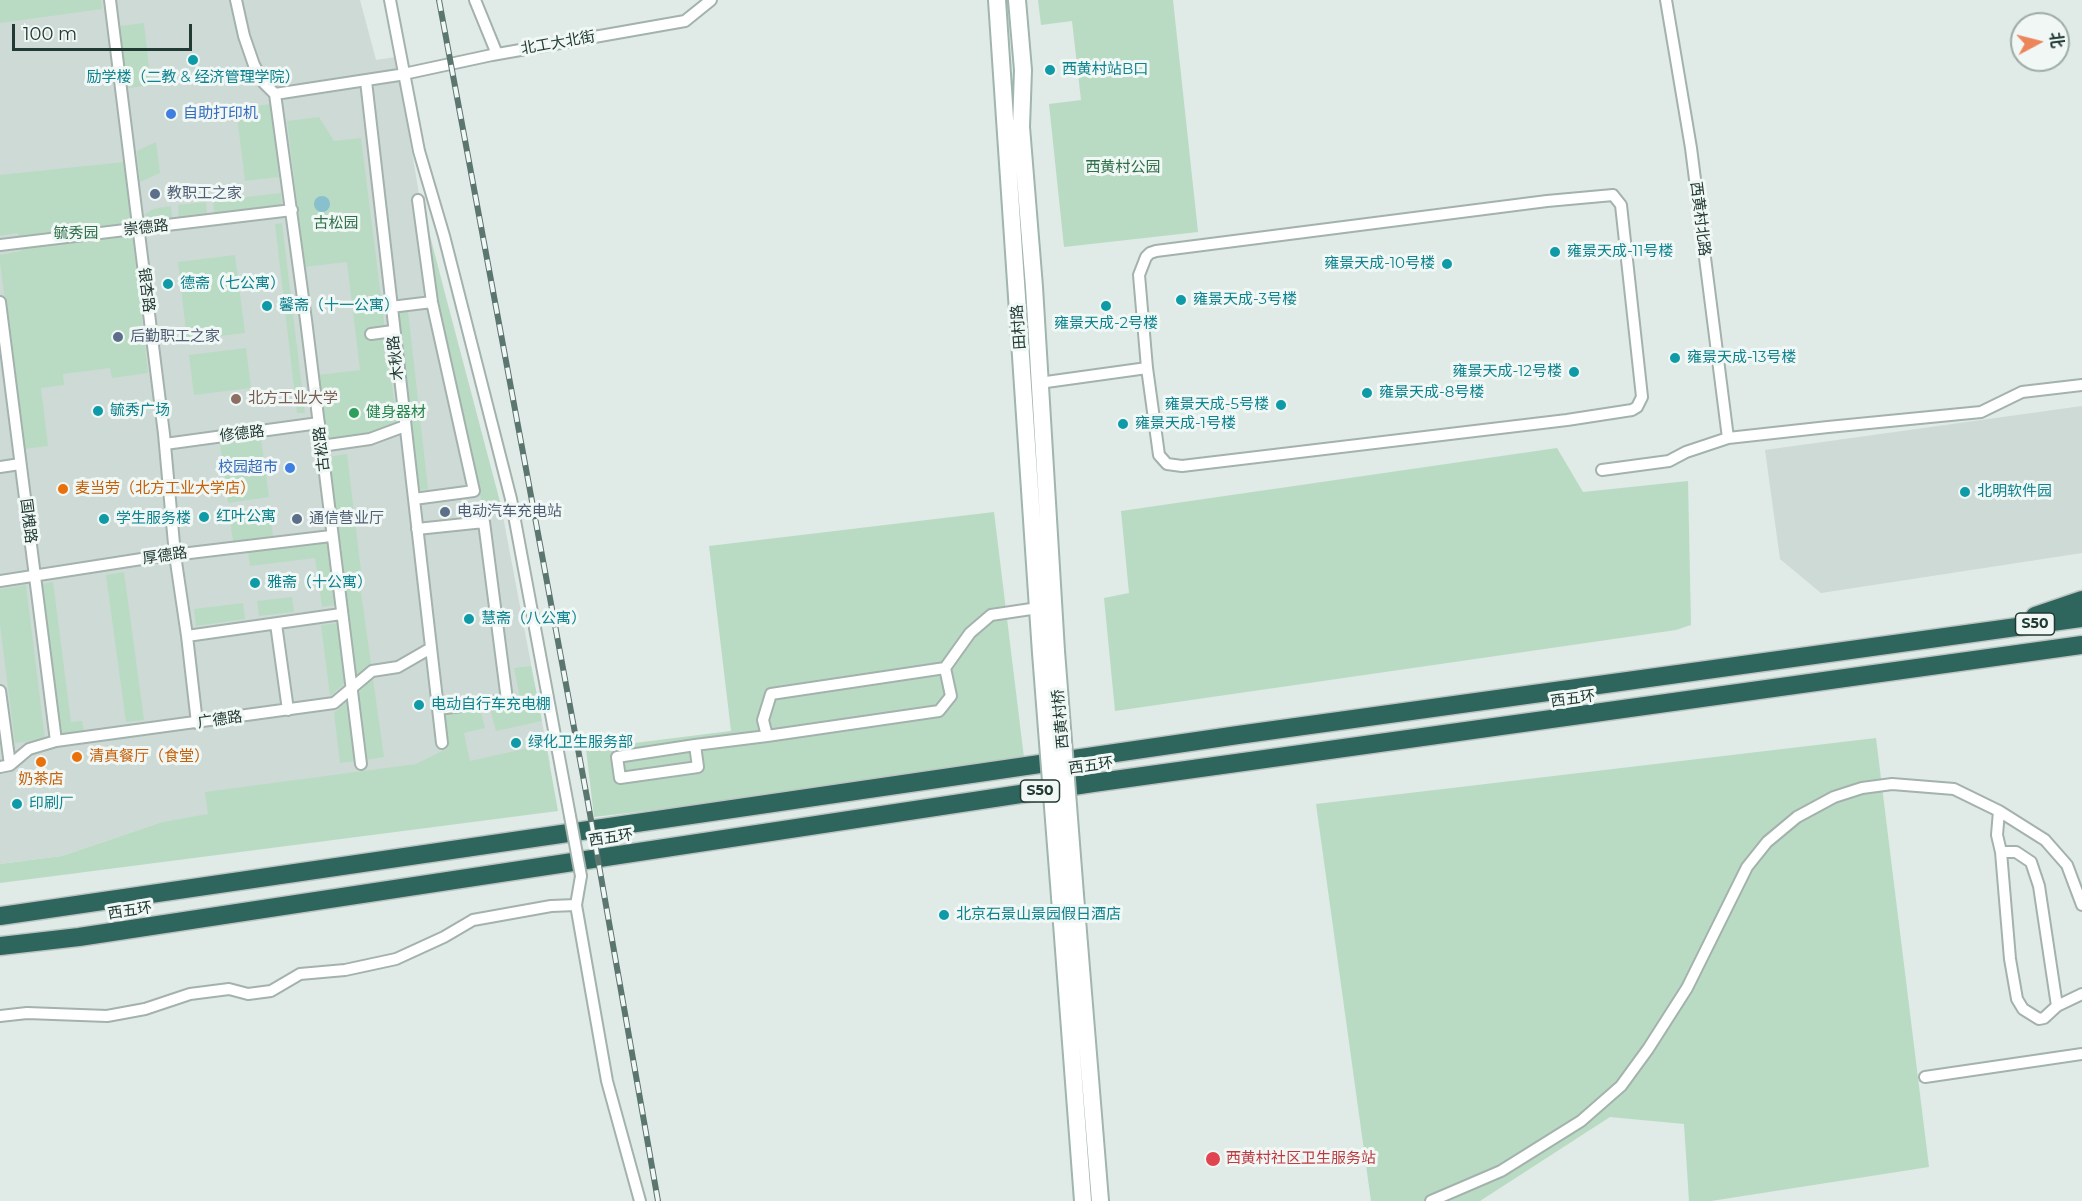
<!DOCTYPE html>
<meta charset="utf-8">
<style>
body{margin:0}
#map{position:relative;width:2082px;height:1201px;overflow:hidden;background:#e0eae6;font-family:Montserrat,"Noto Sans SC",sans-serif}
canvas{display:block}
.north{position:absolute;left:2010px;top:12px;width:60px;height:60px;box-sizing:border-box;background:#f0f7f4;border:2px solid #9daba7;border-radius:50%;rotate:83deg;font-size:16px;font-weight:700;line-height:24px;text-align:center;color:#213a34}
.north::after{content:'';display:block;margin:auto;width:21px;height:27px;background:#ed855b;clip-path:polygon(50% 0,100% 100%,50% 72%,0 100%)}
.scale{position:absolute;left:12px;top:24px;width:180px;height:27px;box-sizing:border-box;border:3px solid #213a34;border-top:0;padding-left:8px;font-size:18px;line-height:21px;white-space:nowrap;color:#213a34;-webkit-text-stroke:4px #f0f7f4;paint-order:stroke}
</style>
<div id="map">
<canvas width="2082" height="1201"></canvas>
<div class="north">北</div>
<div class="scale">100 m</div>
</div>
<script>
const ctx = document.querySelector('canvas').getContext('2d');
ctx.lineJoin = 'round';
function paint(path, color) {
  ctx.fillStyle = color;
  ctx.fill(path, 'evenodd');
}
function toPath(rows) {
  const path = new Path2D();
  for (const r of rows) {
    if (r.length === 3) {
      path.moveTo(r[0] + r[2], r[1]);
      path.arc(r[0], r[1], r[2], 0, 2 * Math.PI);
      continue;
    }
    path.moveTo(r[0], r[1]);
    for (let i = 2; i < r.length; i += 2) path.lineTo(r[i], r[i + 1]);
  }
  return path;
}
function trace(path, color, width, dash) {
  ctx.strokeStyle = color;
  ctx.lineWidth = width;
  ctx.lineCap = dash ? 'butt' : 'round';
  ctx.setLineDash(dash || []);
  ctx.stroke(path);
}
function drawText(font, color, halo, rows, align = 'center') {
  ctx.font = font + ' Montserrat,"Noto Sans SC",sans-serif';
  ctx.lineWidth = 6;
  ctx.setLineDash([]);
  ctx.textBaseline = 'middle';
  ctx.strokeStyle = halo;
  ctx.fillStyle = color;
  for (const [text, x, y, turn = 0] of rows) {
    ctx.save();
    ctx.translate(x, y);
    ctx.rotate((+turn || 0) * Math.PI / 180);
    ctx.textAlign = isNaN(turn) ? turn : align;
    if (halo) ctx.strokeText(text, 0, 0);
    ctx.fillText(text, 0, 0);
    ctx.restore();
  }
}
paint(toPath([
 [0,0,360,0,376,60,396,57,419,194,501,506,550,764,162,822,62,856,0,864],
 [2082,406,2082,553,1821,593,1780,559,1765,450]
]), '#cedad5');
paint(toPath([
 [0,0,101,0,102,9,0,23],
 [1038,0,1173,0,1198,232,1064,247,1049,104,1081,100,1072,21,1041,25],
 [144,23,151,85,128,88,120,26],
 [271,104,279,177,245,181,236,108],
 [319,117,334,141,361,138,397,424,370,434,326,439,318,375,360,370,347,262,305,267,287,121],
 [156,142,160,173,140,182,137,151],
 [124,162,148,373,112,378,110,368,63,374,64,385,41,388,48,446,24,449,0,262,0,255,21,251,18,233,0,236,0,175],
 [281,193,282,207,214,215,213,201],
 [206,202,207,216,179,219,178,205],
 [422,205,444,291,501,506,483,508,437,302],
 [171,206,172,217,155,219,144,215,153,209],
 [282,223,305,413,297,413,275,224],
 [235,255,245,333,187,340,178,262],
 [408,311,428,489,418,490,397,313],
 [246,348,251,388,194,395,189,355],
 [261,438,269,497,228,503,220,443],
 [1557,448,1583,492,1688,481,1691,625,1676,630,1115,711,1104,598,1129,593,1121,511],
 [347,454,361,571,342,573,328,457],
 [269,507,273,536,233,541,229,512],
 [994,512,1025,766,594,817,586,749,731,731,709,546],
 [327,541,335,605,322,607,315,558,250,566,248,551],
 [124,572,144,720,126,722,106,575],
 [53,582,71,722,82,721,84,732,61,735,42,584],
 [26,585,45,739,15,743,0,625,0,589],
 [360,585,371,664,354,677,342,587],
 [292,597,294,612,259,616,257,601],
 [243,603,245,619,196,626,194,609],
 [338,623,345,683,330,696,321,625],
 [531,666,542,721,496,731,490,708,521,703,514,668],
 [373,679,384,757,365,760,357,694],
 [347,701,355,761,340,763,334,713],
 [480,709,485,728,464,733,470,761,546,744,558,811,0,883,0,864,62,856,162,822,208,814,205,792,416,764,448,748,444,714],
 [1876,738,1929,1167,1711,1201,1689,1201,1684,1124,1610,1117,1480,1201,1371,1201,1316,804]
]), '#b9dbc3');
paint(toPath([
 [322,204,8]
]), '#89c0ce');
const street = toPath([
 [110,0,164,434,175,555,187,636,197,723],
 [236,0,244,36,254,65,264,83,275,94,306,320,361,764],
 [390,0,419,151,444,236,511,499,570,816],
 [475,0,497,54],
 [1666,0,1691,148,1728,438],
 [366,81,442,743],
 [275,94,399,75,492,55,685,21,711,0],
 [1613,195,1621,205,1642,397,1637,407,1632,410,1567,420,1182,466,1167,464,1159,455,1147,368,1139,275,1146,257,1150,253,1156,251,1547,201,1613,195],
 [0,245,292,210],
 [0,302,56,741],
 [391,307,432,302],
 [371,334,393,331],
 [1039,383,1147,368],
 [165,444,319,423],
 [321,446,370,439,405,426],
 [0,467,20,464],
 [1602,470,1669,461,1686,452,1728,438,1828,427,1981,412,2022,392,2082,385],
 [414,499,474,491,432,302,418,200],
 [417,529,484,522,507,700,438,709],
 [0,581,148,558,331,536],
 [276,624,288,710],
 [187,636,341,614],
 [945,668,951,696,939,711,767,736,763,720,771,694,945,668,970,633,991,615,1038,608],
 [0,691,10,765],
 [695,745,698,767,620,778,617,757,695,745,767,736],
 [0,767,10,765,29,749,56,741,334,703,372,671,398,667,431,648],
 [1999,811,1997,835,2001,852,2010,959,2017,999,2023,1009,2039,1019,2044,1018,2057,1006,2082,994],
 [2001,852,2016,852,2031,862,2039,886,2057,1006],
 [576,905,607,1081,640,1201],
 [0,1016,27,1013,107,1016,145,1009,190,994,229,989,248,994,271,991,300,974,345,970,396,959,444,937,473,920,551,906,576,905,581,876],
 [1925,1077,2082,1054],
 [1431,1201,1501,1171,1581,1121,1621,1086,1648,1049,1687,988,1747,867,1767,842,1797,817,1834,797,1862,788,1892,784,1954,789,1999,811,2045,840,2067,865,2082,905]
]);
const secondary = toPath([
 [997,0,1041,653],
 [1017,0,1023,70,1021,127,1034,287,1056,651],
 [1075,895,1100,1201],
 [1060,897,1083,1201]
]);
const highway = toPath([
 [2035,616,2082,600],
 [0,916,1238,735,2082,618],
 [0,946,79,937,1093,783,2082,645]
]);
trace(street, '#a3b2ad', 14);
trace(secondary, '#9fb5ae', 20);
trace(highway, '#bcc4c2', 21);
trace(street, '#fff', 10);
trace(secondary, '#fff', 16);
trace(highway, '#2e655c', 18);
const rail = toPath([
 [439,0,588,803,658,1201]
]);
trace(rail, '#5b756f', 6);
trace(rail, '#f0f7f4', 4, [11]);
const streetBridge = toPath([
 [570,816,581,876]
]);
const secondaryBridge = toPath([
 [1056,651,1075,895],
 [1041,653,1060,897]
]);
trace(streetBridge, '#a3b2ad', 14, []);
trace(secondaryBridge, '#9fb5ae', 20, []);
trace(streetBridge, '#fff', 10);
trace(secondaryBridge, '#fff', 16);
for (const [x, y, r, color] of [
 [193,60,6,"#0f9aa8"],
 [1050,70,6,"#0f9aa8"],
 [171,114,6,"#3f7fe0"],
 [155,194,6,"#5c6f8a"],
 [1555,252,6,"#0f9aa8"],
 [1447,264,6,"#0f9aa8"],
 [168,284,6,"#0f9aa8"],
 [1181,300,6,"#0f9aa8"],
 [267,306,6,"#0f9aa8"],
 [1106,306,6,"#0f9aa8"],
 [118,337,6,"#5c6f8a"],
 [1675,358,6,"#0f9aa8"],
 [1574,372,6,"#0f9aa8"],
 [1367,393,6,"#0f9aa8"],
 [236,399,6,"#8d6e63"],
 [1281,405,6,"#0f9aa8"],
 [98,411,6,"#0f9aa8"],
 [354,413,6,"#2e9e5b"],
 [1123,424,6,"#0f9aa8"],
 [290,468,6,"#3f7fe0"],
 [63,489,6,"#e8710a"],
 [1965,492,6,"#0f9aa8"],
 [445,512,6,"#5c6f8a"],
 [204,517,6,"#0f9aa8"],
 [104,519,6,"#0f9aa8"],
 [297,519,6,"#5c6f8a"],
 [255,583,6,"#0f9aa8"],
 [469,619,6,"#0f9aa8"],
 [419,705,6,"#0f9aa8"],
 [516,743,6,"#0f9aa8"],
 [77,757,6,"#e8710a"],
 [41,762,6,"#e8710a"],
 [17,804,6,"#0f9aa8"],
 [944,915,6,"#0f9aa8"],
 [1213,1159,8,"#e0444e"]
]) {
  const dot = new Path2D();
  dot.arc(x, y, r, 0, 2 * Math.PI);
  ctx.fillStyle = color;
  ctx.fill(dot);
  trace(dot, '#f0f7f4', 2);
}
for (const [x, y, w] of [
 [2035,624,39],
 [1040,791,39]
]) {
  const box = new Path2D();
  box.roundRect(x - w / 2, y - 11, w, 22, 4.5);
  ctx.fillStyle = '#f0f7f4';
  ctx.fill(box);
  trace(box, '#213a34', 1.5);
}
drawText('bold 14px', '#213a34', null, [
 ["S50",2035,624],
 ["S50",1040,791]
]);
drawText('15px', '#213a34', '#f0f7f4', [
 ["北工大北街",558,43,-10],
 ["西黄村北路",1700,219,83],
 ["崇德路",146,228,-6],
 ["银杏路",146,290,83],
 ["田村路",1019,327,-94],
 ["木秋路",396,358,-96],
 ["修德路",242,434,-7],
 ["古松路",322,449,-96],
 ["国槐路",28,521,83],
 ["厚德路",165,556,-8],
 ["西五环",1573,699,-8],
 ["西黄村桥",1061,719,-95],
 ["广德路",220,720,-8],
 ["西五环",1091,766,-8],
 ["西五环",611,838,-9],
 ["西五环",130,911,-9]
]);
drawText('15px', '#0d838f', '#f0f7f4', [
 ["西黄村站B口",1062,70],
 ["励学楼（二教 & 经济管理学院）",193,78,"center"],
 ["雍景天成-11号楼",1567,252],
 ["雍景天成-10号楼",1435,264,"right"],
 ["德斋（七公寓）",180,284],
 ["雍景天成-3号楼",1193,300],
 ["馨斋（十一公寓）",279,306],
 ["雍景天成-2号楼",1106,324,"center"],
 ["雍景天成-13号楼",1687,358],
 ["雍景天成-12号楼",1562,372,"right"],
 ["雍景天成-8号楼",1379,393],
 ["雍景天成-5号楼",1269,405,"right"],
 ["毓秀广场",110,411],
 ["雍景天成-1号楼",1135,424],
 ["北明软件园",1977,492],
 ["红叶公寓",216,517],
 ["学生服务楼",116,519],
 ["雅斋（十公寓）",267,583],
 ["慧斋（八公寓）",481,619],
 ["电动自行车充电棚",431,705],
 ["绿化卫生服务部",528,743],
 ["印刷厂",29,804],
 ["北京石景山景园假日酒店",956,915]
], 'left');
drawText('15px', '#366cbe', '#f0f7f4', [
 ["自助打印机",183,114],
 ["校园超市",278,468,"right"]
], 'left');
drawText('15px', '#2d6f49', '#f0f7f4', [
 ["西黄村公园",1123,168],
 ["古松园",336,224],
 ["毓秀园",76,234]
]);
drawText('15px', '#4e5e75', '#f0f7f4', [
 ["教职工之家",167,194],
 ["后勤职工之家",130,337],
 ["电动汽车充电站",457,512],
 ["通信营业厅",309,519]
], 'left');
drawText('15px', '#785e54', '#f0f7f4', [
 ["北方工业大学",248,399]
], 'left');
drawText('15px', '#27864d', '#f0f7f4', [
 ["健身器材",366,413]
], 'left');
drawText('15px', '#c56008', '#f0f7f4', [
 ["麦当劳（北方工业大学店）",75,489],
 ["清真餐厅（食堂）",89,757],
 ["奶茶店",41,780,"center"]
], 'left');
drawText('15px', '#be3a42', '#f0f7f4', [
 ["西黄村社区卫生服务站",1226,1159]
], 'left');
</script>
